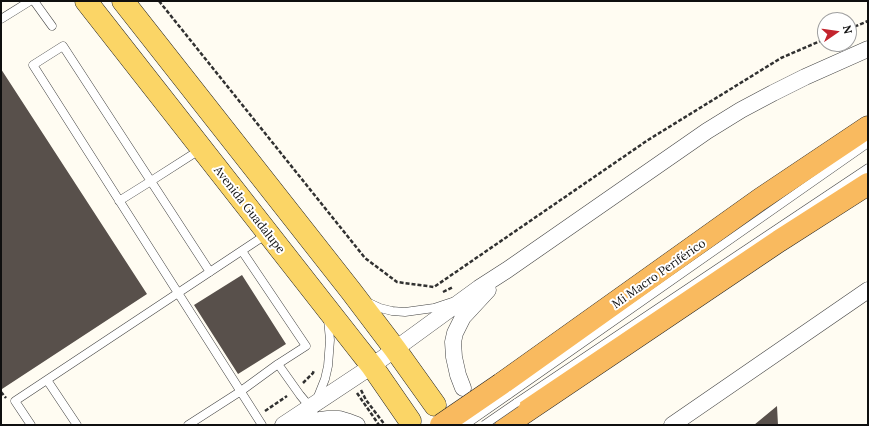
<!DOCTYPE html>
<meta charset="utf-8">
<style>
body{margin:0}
#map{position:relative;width:869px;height:426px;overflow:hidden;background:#fffcf2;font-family:Lora,serif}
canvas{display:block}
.frame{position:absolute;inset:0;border:2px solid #0f0f0f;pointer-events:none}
.north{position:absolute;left:817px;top:12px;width:40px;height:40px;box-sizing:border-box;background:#fff;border:1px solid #9f9f9f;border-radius:50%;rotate:77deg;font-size:11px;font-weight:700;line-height:16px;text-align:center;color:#0f0f0f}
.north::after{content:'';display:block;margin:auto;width:14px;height:18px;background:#c3242d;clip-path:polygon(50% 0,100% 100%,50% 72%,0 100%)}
</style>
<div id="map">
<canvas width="869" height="426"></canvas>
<div class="frame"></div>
<div class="north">N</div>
</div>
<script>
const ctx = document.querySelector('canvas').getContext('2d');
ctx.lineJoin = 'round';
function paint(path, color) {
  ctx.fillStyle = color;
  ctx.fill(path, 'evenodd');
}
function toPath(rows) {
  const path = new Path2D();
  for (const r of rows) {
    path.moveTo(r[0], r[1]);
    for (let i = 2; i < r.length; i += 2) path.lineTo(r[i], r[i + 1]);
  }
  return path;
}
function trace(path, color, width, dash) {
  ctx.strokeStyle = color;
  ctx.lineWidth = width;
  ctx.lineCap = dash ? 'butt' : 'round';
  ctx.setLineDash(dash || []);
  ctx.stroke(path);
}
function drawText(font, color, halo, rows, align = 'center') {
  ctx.font = font + ' Lora,serif';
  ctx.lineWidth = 4;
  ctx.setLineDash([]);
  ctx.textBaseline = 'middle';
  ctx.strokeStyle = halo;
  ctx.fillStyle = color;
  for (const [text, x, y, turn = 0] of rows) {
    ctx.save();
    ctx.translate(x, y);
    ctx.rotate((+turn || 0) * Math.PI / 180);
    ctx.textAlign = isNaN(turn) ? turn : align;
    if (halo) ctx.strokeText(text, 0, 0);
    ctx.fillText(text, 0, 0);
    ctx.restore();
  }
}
paint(toPath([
 [1,69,147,294,2,389,1,387],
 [242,275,286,344,238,374,194,305],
 [777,406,778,425,754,425]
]), '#58504b');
const service = toPath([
 [34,1,52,26],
 [1,19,30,1],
 [119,201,151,181,201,149],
 [210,272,63,46,33,65,262,425],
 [367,302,380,308,392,311,405,312,434,308,452,302],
 [278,364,300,395,310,407],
 [47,380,77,425],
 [508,395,868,143],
 [317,399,325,379,328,366,330,340,328,319],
 [516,403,868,168],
 [31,425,15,401,267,234],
 [188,425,241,391,278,364,306,346,242,251]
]);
const minor = toPath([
 [463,388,458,375,454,357,453,342,455,333,463,317,488,290],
 [283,425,372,366,479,288,507,270,707,131,741,110,773,93,805,77,868,49],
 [301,425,313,421,328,419,339,419,349,422,357,425],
 [672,425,868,290]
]);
const primary = toPath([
 [86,1,357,347,372,366,410,421],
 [123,1,351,291,395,349,435,405]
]);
const trunk = toPath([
 [501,384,759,200,868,127],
 [506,425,779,241,868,184]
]);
trace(service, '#424242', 9);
trace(minor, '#424242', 17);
trace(primary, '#202020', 23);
trace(trunk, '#202020', 23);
trace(toPath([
 [159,1,365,258,397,282,434,287,648,140,781,58,825,39],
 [849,29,868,21],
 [443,292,453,287],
 [303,383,313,373,314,370],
 [361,390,366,400,385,425],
 [1,392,6,398],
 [357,393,379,425],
 [265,411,287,396]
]), '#313131', 2.5, [4, 2]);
trace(service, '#fff', 8);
trace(minor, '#fff', 16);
trace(primary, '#fbd566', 22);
trace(trunk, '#f9ba5f', 22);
const serviceBridge = toPath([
 [465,425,508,395],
 [484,425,516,403]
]);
const trunkBridge = toPath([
 [441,425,501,384]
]);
trace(serviceBridge, '#424242', 9, []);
trace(trunkBridge, '#202020', 23, []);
trace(serviceBridge, '#fff', 8);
trace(trunkBridge, '#f9ba5f', 22);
drawText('12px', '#0f0f0f', '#fff', [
 ["Avenida Guadalupe",249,210,52],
 ["Mi Macro Periférico",659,274,-35]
]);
</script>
